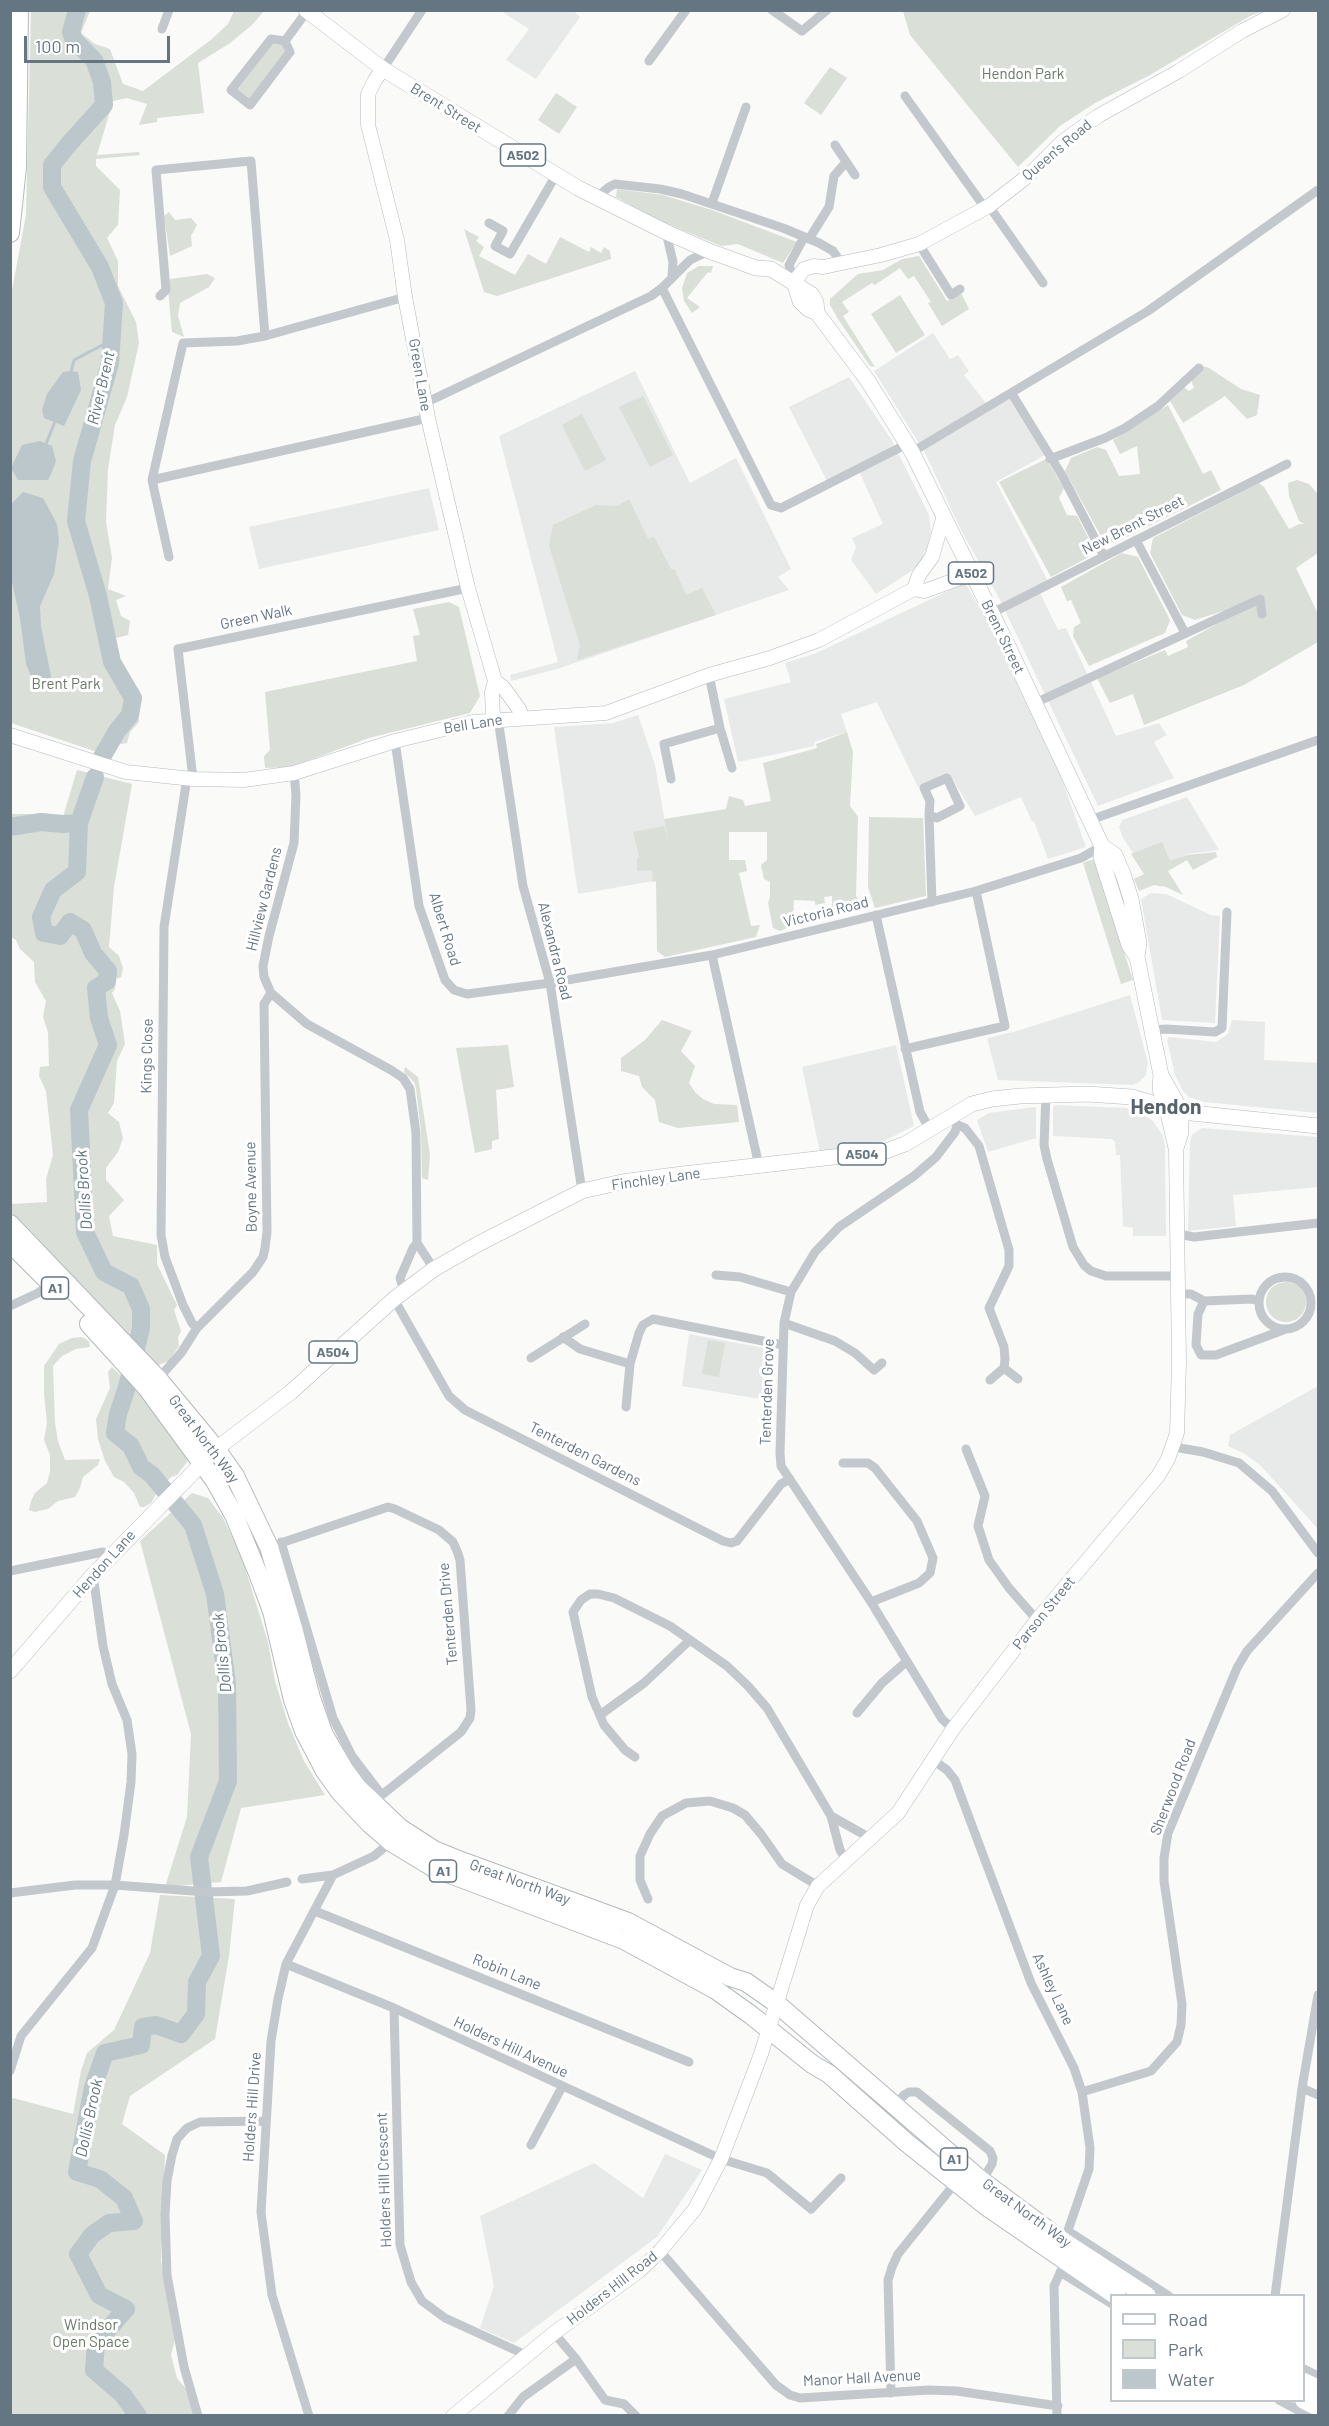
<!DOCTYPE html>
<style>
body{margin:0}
#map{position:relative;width:1329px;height:2426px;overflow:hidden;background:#fafaf8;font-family:Barlow,sans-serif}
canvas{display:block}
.frame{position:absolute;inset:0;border:12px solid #657683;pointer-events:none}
.legend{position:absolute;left:1110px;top:2294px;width:195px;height:108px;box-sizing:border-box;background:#fff;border:2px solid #c1c8cd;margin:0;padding:8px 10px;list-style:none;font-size:18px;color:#657683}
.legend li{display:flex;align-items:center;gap:12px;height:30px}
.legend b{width:30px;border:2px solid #c1c8cd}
.scale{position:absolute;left:24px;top:36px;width:146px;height:27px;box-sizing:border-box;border:3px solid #657683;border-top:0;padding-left:8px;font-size:18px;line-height:21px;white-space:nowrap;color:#657683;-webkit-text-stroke:4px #fff;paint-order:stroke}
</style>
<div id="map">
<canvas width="1329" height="2426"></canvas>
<div class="frame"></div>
<ul class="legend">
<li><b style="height:8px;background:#fff"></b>Road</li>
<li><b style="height:16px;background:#dadfd7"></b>Park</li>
<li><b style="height:16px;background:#bbc7cb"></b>Water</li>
</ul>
<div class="scale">100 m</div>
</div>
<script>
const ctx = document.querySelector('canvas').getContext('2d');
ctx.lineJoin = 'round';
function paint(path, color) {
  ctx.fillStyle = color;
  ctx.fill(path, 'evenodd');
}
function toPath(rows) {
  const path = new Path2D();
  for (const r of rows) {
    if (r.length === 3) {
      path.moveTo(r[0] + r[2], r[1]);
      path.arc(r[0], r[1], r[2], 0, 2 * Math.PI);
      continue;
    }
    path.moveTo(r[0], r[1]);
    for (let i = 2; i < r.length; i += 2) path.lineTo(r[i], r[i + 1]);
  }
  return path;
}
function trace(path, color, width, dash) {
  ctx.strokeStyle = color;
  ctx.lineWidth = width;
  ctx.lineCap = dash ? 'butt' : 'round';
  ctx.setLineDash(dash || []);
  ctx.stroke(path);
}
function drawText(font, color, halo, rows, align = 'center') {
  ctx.font = font + ' Barlow,sans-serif';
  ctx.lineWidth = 6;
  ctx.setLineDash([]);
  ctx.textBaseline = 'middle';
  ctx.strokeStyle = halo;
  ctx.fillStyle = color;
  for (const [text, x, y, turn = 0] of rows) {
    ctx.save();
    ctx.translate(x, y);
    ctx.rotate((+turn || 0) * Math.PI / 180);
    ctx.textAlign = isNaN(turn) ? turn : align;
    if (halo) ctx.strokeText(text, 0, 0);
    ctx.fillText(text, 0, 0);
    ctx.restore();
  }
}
paint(toPath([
 [501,11,574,11,580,17,536,79,506,60,529,29],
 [933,333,950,359,958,355,969,371,964,375,989,407,1012,394,1047,454,996,482,1050,585,1039,591,1058,630,1066,628,1116,736,1159,723,1167,735,1154,742,1174,778,1098,806,1000,600,961,530,925,453,874,371],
 [635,371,690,483,736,458,791,569,778,577,789,590,557,669,511,681,510,675,558,662,499,436],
 [849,377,891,439,929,515,931,531,927,548,920,563,910,572,876,594,851,560,856,547,852,538,883,524,858,469,829,485,789,407],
 [429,488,439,530,259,569,249,527],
 [965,583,985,617,1061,777,1086,847,1048,859,1034,821,1032,822,1021,797,975,816,949,773,918,787,877,702,841,714,847,732,814,742,815,746,738,762,724,699,791,682,785,663,814,654],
 [638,715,655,765,675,880,648,882,578,894,554,727,613,723],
 [1187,797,1219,850,1188,854,1146,873,1123,838,1119,827,1122,820],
 [1151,893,1166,894,1211,915,1220,916,1215,1023,1162,1020,1141,899],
 [1130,995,1148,1063,1146,1075,1138,1083,1132,1085,998,1080,987,1038,1017,1031],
 [1232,1020,1265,1022,1264,1060,1318,1063,1318,1113,1204,1102,1189,1097,1183,1091,1175,1075,1167,1040,1169,1037,1216,1042,1228,1034],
 [896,1045,914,1126,884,1141,820,1152,802,1067],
 [1055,1105,1127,1108,1141,1113,1153,1121,1163,1136,1165,1146,1166,1236,1133,1236,1133,1228,1123,1226,1120,1155,1116,1155,1115,1142,1112,1139,1053,1136,1053,1108],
 [1034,1107,1036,1108,1036,1138,988,1152,977,1120,989,1113],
 [1202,1128,1318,1137,1318,1187,1233,1195,1236,1226,1188,1231,1190,1142,1192,1135],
 [689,1334,775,1350,772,1401,682,1386],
 [1318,1386,1318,1529,1261,1466,1245,1454,1228,1446,1230,1435],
 [665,2154,702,2170,657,2237,514,2343,480,2328,494,2286,480,2216,594,2163,643,2198]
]), '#e8e9e9');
paint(toPath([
 [31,11,90,11,81,33,95,44,110,49,123,84,143,91,212,39,228,24,234,11,264,11,252,25,230,43,198,63,204,113,157,118,157,122,139,125,147,104,127,98,113,101,97,155,139,152,140,155,96,159,96,166,120,190,118,225,107,238,118,261,118,286,136,322,139,343,127,397,115,425,108,469,106,522,112,558,108,589,126,596,116,600,121,616,130,621,128,635,113,639,114,657,137,699,139,722,130,732,127,743,116,745,112,757,11,723,10,301,26,215],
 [903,11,903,10,1264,11,1250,16,1150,75,1095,103,1060,126,1018,167,910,35],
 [271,44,283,45,285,53,250,100,236,90],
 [830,67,847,78,821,115,804,103],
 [556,93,577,107,559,134,538,120],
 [617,189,663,195,712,210,797,242,783,263,738,244,721,246,658,220,616,197],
 [169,212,175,220,191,218,197,225,191,236,192,246,170,256,164,216],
 [464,229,479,237,476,241,484,247,479,256,515,275,528,254,546,264,560,237,589,252,591,247,601,253,604,247,610,251,611,259,497,296,484,292],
 [919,256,947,301,961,293,969,309,942,326,928,303,931,302,914,276,908,279,900,268,875,285,872,283,842,302,849,312,843,316,875,367,870,366,838,319,830,305,830,299,858,274,883,270,902,259],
 [699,266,713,266,711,273,708,272,687,298,700,307,692,313,684,301,682,288,687,273],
 [207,274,215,278,209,287,180,303,178,316,184,337,172,332,168,289,170,279],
 [900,295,925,335,896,353,871,314],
 [1197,364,1209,368,1241,389,1260,395,1257,415,1247,419,1225,396,1183,423,1170,401,1184,387,1189,391,1194,388,1191,379],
 [643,396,673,455,650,467,619,407],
 [1168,405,1203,474,1211,470,1221,490,1115,543,1103,540,1065,471,1071,458,1097,447,1106,450,1119,476,1140,474,1137,446,1120,454,1113,440],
 [582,414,606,460,585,471,562,425],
 [1046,459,1064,488,1059,498,1067,515,1077,516,1092,545,1089,557,1051,577,999,482],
 [1297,480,1309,484,1318,494,1318,553,1296,568,1318,614,1318,642,1244,685,1144,725,1133,694,1110,703,1097,678,1165,650,1168,656,1188,647,1186,641,1226,619,1223,611,1195,620,1182,615,1150,553,1153,538,1259,483,1264,487,1289,529,1299,524,1304,524,1299,521,1289,496,1288,483],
 [629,499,648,539,654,537,671,569,675,570,686,595,702,588,716,615,577,660,580,645,549,546,553,525,596,505,618,506],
 [1122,553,1138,557,1170,620,1165,633,1089,666,1073,636,1074,627,1081,623,1071,600,1067,601,1061,587],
 [449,602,459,607,480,696,470,713,369,738,291,767,265,768,264,756,270,750,265,692,417,661,413,636,420,635,413,609],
 [847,732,853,752,850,806,858,817,856,896,862,903,862,909,835,916,832,908,832,896,824,897,825,903,815,905,815,901,794,900,793,918,815,918,814,923,797,924,780,931,773,928,768,903,770,897,770,882,764,879,761,865,767,860,767,832,729,832,729,860,745,860,747,871,739,873,751,926,760,925,756,937,665,957,657,951,656,881,653,882,652,870,637,871,637,859,639,856,633,832,664,826,668,841,664,819,726,809,729,796,743,800,745,806,771,801,763,763,817,748,816,744],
 [77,770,132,784,114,887,109,947,119,956,123,968,121,977,116,979,115,989,112,993,120,1011,125,1044,117,1061,114,1103,108,1113,119,1122,123,1138,118,1152,106,1168,106,1180,124,1200,109,1216,113,1236,157,1245,157,1264,177,1305,174,1310,181,1331,178,1337,179,1346,169,1361,156,1366,28,1228,10,1213,11,1204,47,1202,46,1179,53,1155,46,1091,39,1076,40,1067,49,1066,48,1032,43,1017,46,1001,35,982,34,962,20,949,16,940,11,937,11,814,31,814,62,820],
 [869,817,923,818,926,896,875,908,868,887],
 [1162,842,1170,861,1187,855,1216,852,1217,857,1193,870,1187,860,1168,871,1183,895,1166,887,1154,885,1139,891,1134,879,1144,874,1131,854],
 [1094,859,1133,980,1121,984,1083,863],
 [662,1020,692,1031,681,1051,695,1066,689,1083,695,1092,703,1099,714,1104,737,1105,739,1122,678,1128,659,1122,655,1100,642,1087,639,1076,621,1071,621,1058,645,1040],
 [508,1045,514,1087,496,1090,499,1139,492,1141,492,1149,475,1153,456,1048],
 [405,1067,418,1077,430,1155,428,1180,422,1178,421,1132,416,1088,414,1082,404,1072],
 [1286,1302,20],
 [82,1337,89,1341,90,1347,76,1349,62,1356,53,1366,55,1423,58,1441,65,1460,100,1459,98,1465,83,1477,80,1488,75,1497,58,1501,48,1509,35,1512,29,1510,31,1501,35,1493,47,1483,50,1471,50,1455,44,1440,47,1423,44,1394,44,1366,59,1344,72,1338],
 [708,1340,725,1343,719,1377,702,1374],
 [112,1367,152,1406,186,1452,187,1462,177,1475,171,1477,158,1491,151,1503,144,1507,140,1507,134,1493,124,1482,114,1477,105,1461,98,1439,96,1419,110,1388,108,1372],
 [192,1493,208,1498,223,1518,242,1558,268,1642,275,1681,288,1723,304,1761,325,1795,241,1808,221,1882,165,1887,187,1817,191,1734,140,1541],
 [160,1895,235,1899,229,1956,215,2039,130,2096,122,2124,165,2155,161,2260,175,2340,171,2355,177,2378,187,2390,195,2415,11,2416,11,2100,13,2098,73,2114,81,2071,87,2053,114,2030,150,1953]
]), '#dadfd7');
paint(toPath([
 [71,371,78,372,81,390,64,426,44,418,42,410,47,394,63,372],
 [40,441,52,446,56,461,51,474,48,480,18,480,11,468,22,445],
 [23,492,43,498,57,524,59,541,54,574,40,606,41,627,53,686,46,688,34,684,26,664,20,618,11,578,11,504]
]), '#bbc7cb');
trace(toPath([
 [71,372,74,360,112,340],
 [46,444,56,419]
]), '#bbc7cb', 3);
trace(toPath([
 [77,10,71,32,74,40,94,60,102,82,104,105,68,145,52,165,52,187,100,267,114,303,110,363,82,461,76,521,98,596,112,662,133,698,130,715,117,731,102,757],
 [95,777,79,823,77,872,53,890,41,917,44,933,60,936,70,922,83,930,93,953,108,971,107,981,96,988,99,1018,108,1045,79,1110,85,1232,104,1272,131,1286,141,1309,141,1328,127,1387,118,1414,115,1433,131,1446,141,1467,152,1475,193,1525,215,1594,227,1684,228,1781,199,1857,211,1956,197,1982,196,2014,181,2034,156,2025,143,2027,141,2045,105,2053,93,2087,77,2172,100,2179,124,2198,134,2221,109,2223,92,2235,78,2254,99,2295,126,2309,96,2343,94,2370,123,2395,138,2416],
 [10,827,41,822,63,824,79,823]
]), '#bbc7cb', 18);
const secondary = toPath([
 [383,69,375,80,368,94,368,125,397,240,405,297,428,418,468,588,495,681,492,692,493,719],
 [794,282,804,269,814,266,823,267,881,255,919,244,989,206,1029,175,1062,142,1098,116,1179,71,1242,31,1283,10],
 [914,589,925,591,971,574],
 [495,681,503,687,519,709,522,717],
 [10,735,126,772,193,779,244,780,294,773,395,741,473,722,606,713,709,675,770,658,819,640,914,589,919,575,932,557,943,519],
 [1176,1150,1181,1134,1182,1112],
 [453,2416,554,2333,639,2271,660,2251,695,2209,721,2159,742,2104,761,2054,807,1905,818,1886,898,1813,953,1729,1037,1620,1158,1476,1168,1459,1177,1433,1179,1362,1176,1150,1166,1107]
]);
const primary = toPath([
 [306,10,383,69,578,188,666,232,709,251,756,268,771,269,811,294,816,302,817,313,868,381,912,452,1009,648,1102,846,1115,855,1123,874,1131,899,1139,943,1137,957,1161,1075,1160,1089,1166,1107],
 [794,282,800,301,808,309,817,313],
 [1102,846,1101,857,1129,945,1137,957],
 [1161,1075,1182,1112],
 [10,1671,93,1575,216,1449,291,1392,394,1299,434,1269,478,1244,582,1191,622,1182,675,1175,886,1151,905,1144,972,1104,992,1099,1020,1096,1087,1094,1132,1097,1182,1112,1318,1126]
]);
const highway = toPath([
 [10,233,17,167,19,10],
 [10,1224,158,1379,216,1449,235,1476,269,1547,293,1628,311,1698,324,1735,344,1769,358,1788,400,1828,434,1850,461,1861,628,1922,730,1977,746,1982,776,2003,982,2181,1064,2242,1147,2296],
 [10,1243,56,1289],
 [89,1324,147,1388,215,1481,234,1515,259,1576,272,1611,293,1700,304,1731,325,1771,340,1792,370,1824,391,1842,434,1868,624,1940,716,1990,751,2015,812,2064,829,2074,907,2143,986,2206,1117,2296],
 [1304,2382,1318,2389],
 [1304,2400,1318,2407]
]);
trace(secondary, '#b3babf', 15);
trace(primary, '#b5babe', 16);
trace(highway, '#b4b9bd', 20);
trace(toPath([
 [772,10,802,31,827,10],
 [162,29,169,10],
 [285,41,271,39,231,90,250,105,290,52,285,41,307,11],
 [649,61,686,10],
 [383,69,422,10],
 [905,96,985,208],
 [835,145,855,175],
 [597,197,609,187,615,184,660,189,682,194,783,228,819,243,833,251,842,264],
 [712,203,746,107],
 [989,206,1043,283],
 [489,223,503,231,495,246,510,254,556,175],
 [666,232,673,262,672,277],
 [809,239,829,207,834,176,846,162],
 [919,244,951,295,960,289],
 [794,282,789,265,804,237],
 [662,288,771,505,781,508,907,444],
 [160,296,166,290,156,170,251,161,265,336],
 [1012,394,1063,477,1104,556],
 [425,403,651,296,662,288,690,260,709,251],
 [912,452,1148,311,1318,190],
 [1050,459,1105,438,1125,428,1158,406,1199,368],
 [152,480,428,418],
 [1136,540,1185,633],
 [169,557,152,480,183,343,237,341,265,336,405,297],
 [992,613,1287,464],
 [709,675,720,728,732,768],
 [1035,703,1260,599,1262,614],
 [498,719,523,886,550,983,582,1191],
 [395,741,419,906,445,980,454,990,467,994,550,983,712,955,976,891,1081,858,1102,846],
 [294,773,296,795,294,843,269,936,263,966,264,977,271,993,307,1024,391,1070,403,1078,410,1089,416,1133,417,1243,413,1248,400,1278,404,1291],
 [187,778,164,927,161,1235,165,1257,183,1305,192,1323,197,1328],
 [193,779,178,649,468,588],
 [671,779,664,744,720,728],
 [929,815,937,818,960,806,947,778,924,788,930,801,929,815,932,902],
 [1090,820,1318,740],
 [876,915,920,1112,929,1128],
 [712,955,759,1166],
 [1153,1030,1166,1029,1215,1032,1222,1028,1227,912],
 [905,1049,1005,1026,976,891],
 [1046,1094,1044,1145,1047,1159,1073,1247,1084,1265,1091,1271,1106,1276,1177,1276],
 [953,1114,957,1125,955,1132,936,1157,914,1176,839,1227,815,1252,791,1292,784,1323,780,1453,781,1466,871,1602,942,1719,953,1729],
 [957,1125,965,1128,979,1146,1009,1250,1009,1266,989,1308,1004,1347,1005,1359,1004,1368,990,1380],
 [1178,1234,1194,1237,1318,1223],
 [417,1243,434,1269],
 [716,1275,740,1277,791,1292],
 [1285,1303,26],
 [1178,1294,1191,1294,1204,1301,1198,1314,1196,1345,1201,1355,1216,1355,1286,1329],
 [394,1299,449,1396,465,1410,723,1541,731,1543,737,1541,781,1484,790,1479],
 [1204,1301,1252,1299,1259,1301],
 [10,1306,38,1293,51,1283],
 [784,1323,835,1341,855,1353,874,1370,882,1363],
 [563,1337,580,1349,630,1364],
 [531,1358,585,1324],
 [1004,1368,1018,1379],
 [158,1379,181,1353,197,1328,253,1272,263,1257,265,1248,267,1232,264,1004,271,993],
 [626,1407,630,1364,639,1333,643,1325,653,1319,783,1345],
 [1174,1447,1203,1452,1239,1463,1272,1491,1318,1553],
 [966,1449,985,1496,978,1526,989,1560,1009,1588,1037,1620],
 [843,1463,868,1463,875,1468,917,1521,933,1558,930,1573,919,1583,871,1602],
 [281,1542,333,1718,352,1756,381,1794],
 [269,1547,388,1507,395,1509,439,1530,453,1542,457,1551,460,1560,471,1710,470,1718,461,1732,373,1802],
 [10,1571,103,1552,108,1558],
 [857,1713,882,1683,906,1662],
 [600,1715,644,1683,690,1640],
 [635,1757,625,1750,604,1725,592,1697,573,1612,581,1600,590,1594,598,1594,614,1598,670,1626,727,1666,748,1686,767,1708,831,1816,840,1850,846,1860],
 [933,1760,947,1770,955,1780,1031,1983,1074,2068,1082,2092,1090,2148,1089,2169,1064,2242],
 [831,1816,863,1834,870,1840],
 [302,1879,333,1875],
 [10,1893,75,1885,115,1885,206,1892,247,1891,287,1882],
 [648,1899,640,1880,640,1856,650,1834,662,1816,686,1803,710,1801,733,1808,745,1815,761,1834,782,1864,818,1886],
 [315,1911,689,2062],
 [286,1964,394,2008,721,2159,767,2173,811,2209,841,2178],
 [394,2008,400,2245,411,2282,422,2301,445,2318,526,2355],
 [10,2071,21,2036,92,1948,115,1885,124,1835,131,1782,132,1754,127,1720,112,1684,103,1646,93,1575],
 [1302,2088,1318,2095],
 [1082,2092,1151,2071,1177,2042,1181,2025,1182,2004,1164,1881,1164,1858,1168,1833,1237,1668,1247,1651,1318,1573],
 [894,2107,904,2095,909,2092,917,2092,990,2151,993,2158,992,2164,982,2181],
 [531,2145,562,2087],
 [1068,2231,1169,2296],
 [660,2251,776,2385,790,2395,800,2398,929,2390,957,2391,1058,2406],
 [1060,2272,1112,2304],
 [1275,2296,1302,2088,1318,1995],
 [554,2333,576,2359,605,2400,624,2404,636,2416],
 [1304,2369,1318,2376],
 [891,2393,888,2280,892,2267,898,2254,956,2182],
 [1279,2400,1309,2416],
 [198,2416,184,2367,167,2275,165,2215,167,2181,172,2155,177,2139,187,2128,200,2122,266,2121],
 [309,2416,272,2295,261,2212,271,2041,278,1999,286,1964,333,1875,374,1856,391,1842],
 [508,2416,523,2397,576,2359],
 [1057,2416,1054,2286,1065,2262]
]), '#c3c8cc', 9);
trace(secondary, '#fff', 14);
trace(primary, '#fff', 15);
trace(highway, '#fff', 18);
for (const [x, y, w] of [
 [523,155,45],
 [971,573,45],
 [862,1154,48],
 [55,1288,27],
 [333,1352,48],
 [443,1871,27],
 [954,2159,27]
]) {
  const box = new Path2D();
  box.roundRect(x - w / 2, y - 11, w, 22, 4.5);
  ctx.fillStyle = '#fff';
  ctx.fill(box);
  trace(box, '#657683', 1.5);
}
drawText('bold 14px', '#657683', null, [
 ["A502",523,155],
 ["A502",971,573],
 ["A504",862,1154],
 ["A1",55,1288],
 ["A504",333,1352],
 ["A1",443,1871],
 ["A1",954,2159]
]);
drawText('15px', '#687a64', '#fff', [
 ["Hendon Park",1023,74],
 ["Brent Park",66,684],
 ["Windsor",91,2325],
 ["Open Space",91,2342]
]);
drawText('15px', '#657683', '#fff', [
 ["Brent Street",446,108,32],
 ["Queen's Road",1057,150,-40],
 ["Green Lane",420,375,80],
 ["New Brent Street",1133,525,-27],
 ["Green Walk",256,617,-12],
 ["Brent Street",1003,637,64],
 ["Bell Lane",473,724,-9],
 ["Hillview Gardens",264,899,-76],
 ["Victoria Road",826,912,-14],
 ["Albert Road",445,929,73],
 ["Alexandra Road",555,951,76],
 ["Kings Close",147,1056,-89],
 ["Finchley Lane",656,1179,-8],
 ["Boyne Avenue",251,1187,-91],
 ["Tenterden Grove",767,1392,-88],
 ["Great North Way",204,1439,53],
 ["Tenterden Gardens",585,1454,27],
 ["Hendon Lane",104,1564,-48],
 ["Parson Street",1044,1613,-51],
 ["Tenterden Drive",448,1614,-95],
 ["Sherwood Road",1173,1787,-69],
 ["Great North Way",520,1882,20],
 ["Robin Lane",507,1972,22],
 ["Ashley Lane",1053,1989,65],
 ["Holders Hill Avenue",511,2047,25],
 ["Holders Hill Drive",252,2107,-86],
 ["Holders Hill Crescent",384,2180,-92],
 ["Great North Way",1027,2213,36],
 ["Holders Hill Road",612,2288,-38],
 ["Manor Hall Avenue",862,2378,-3]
]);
drawText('italic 16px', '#60757c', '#fff', [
 ["River Brent",101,388,-77],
 ["Dollis Brook",84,1190,-94],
 ["Dollis Brook",222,1653,-96],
 ["Dollis Brook",89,2118,-78]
]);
drawText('bold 21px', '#57646e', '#fff', [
 ["Hendon",1166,1107]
]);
</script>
